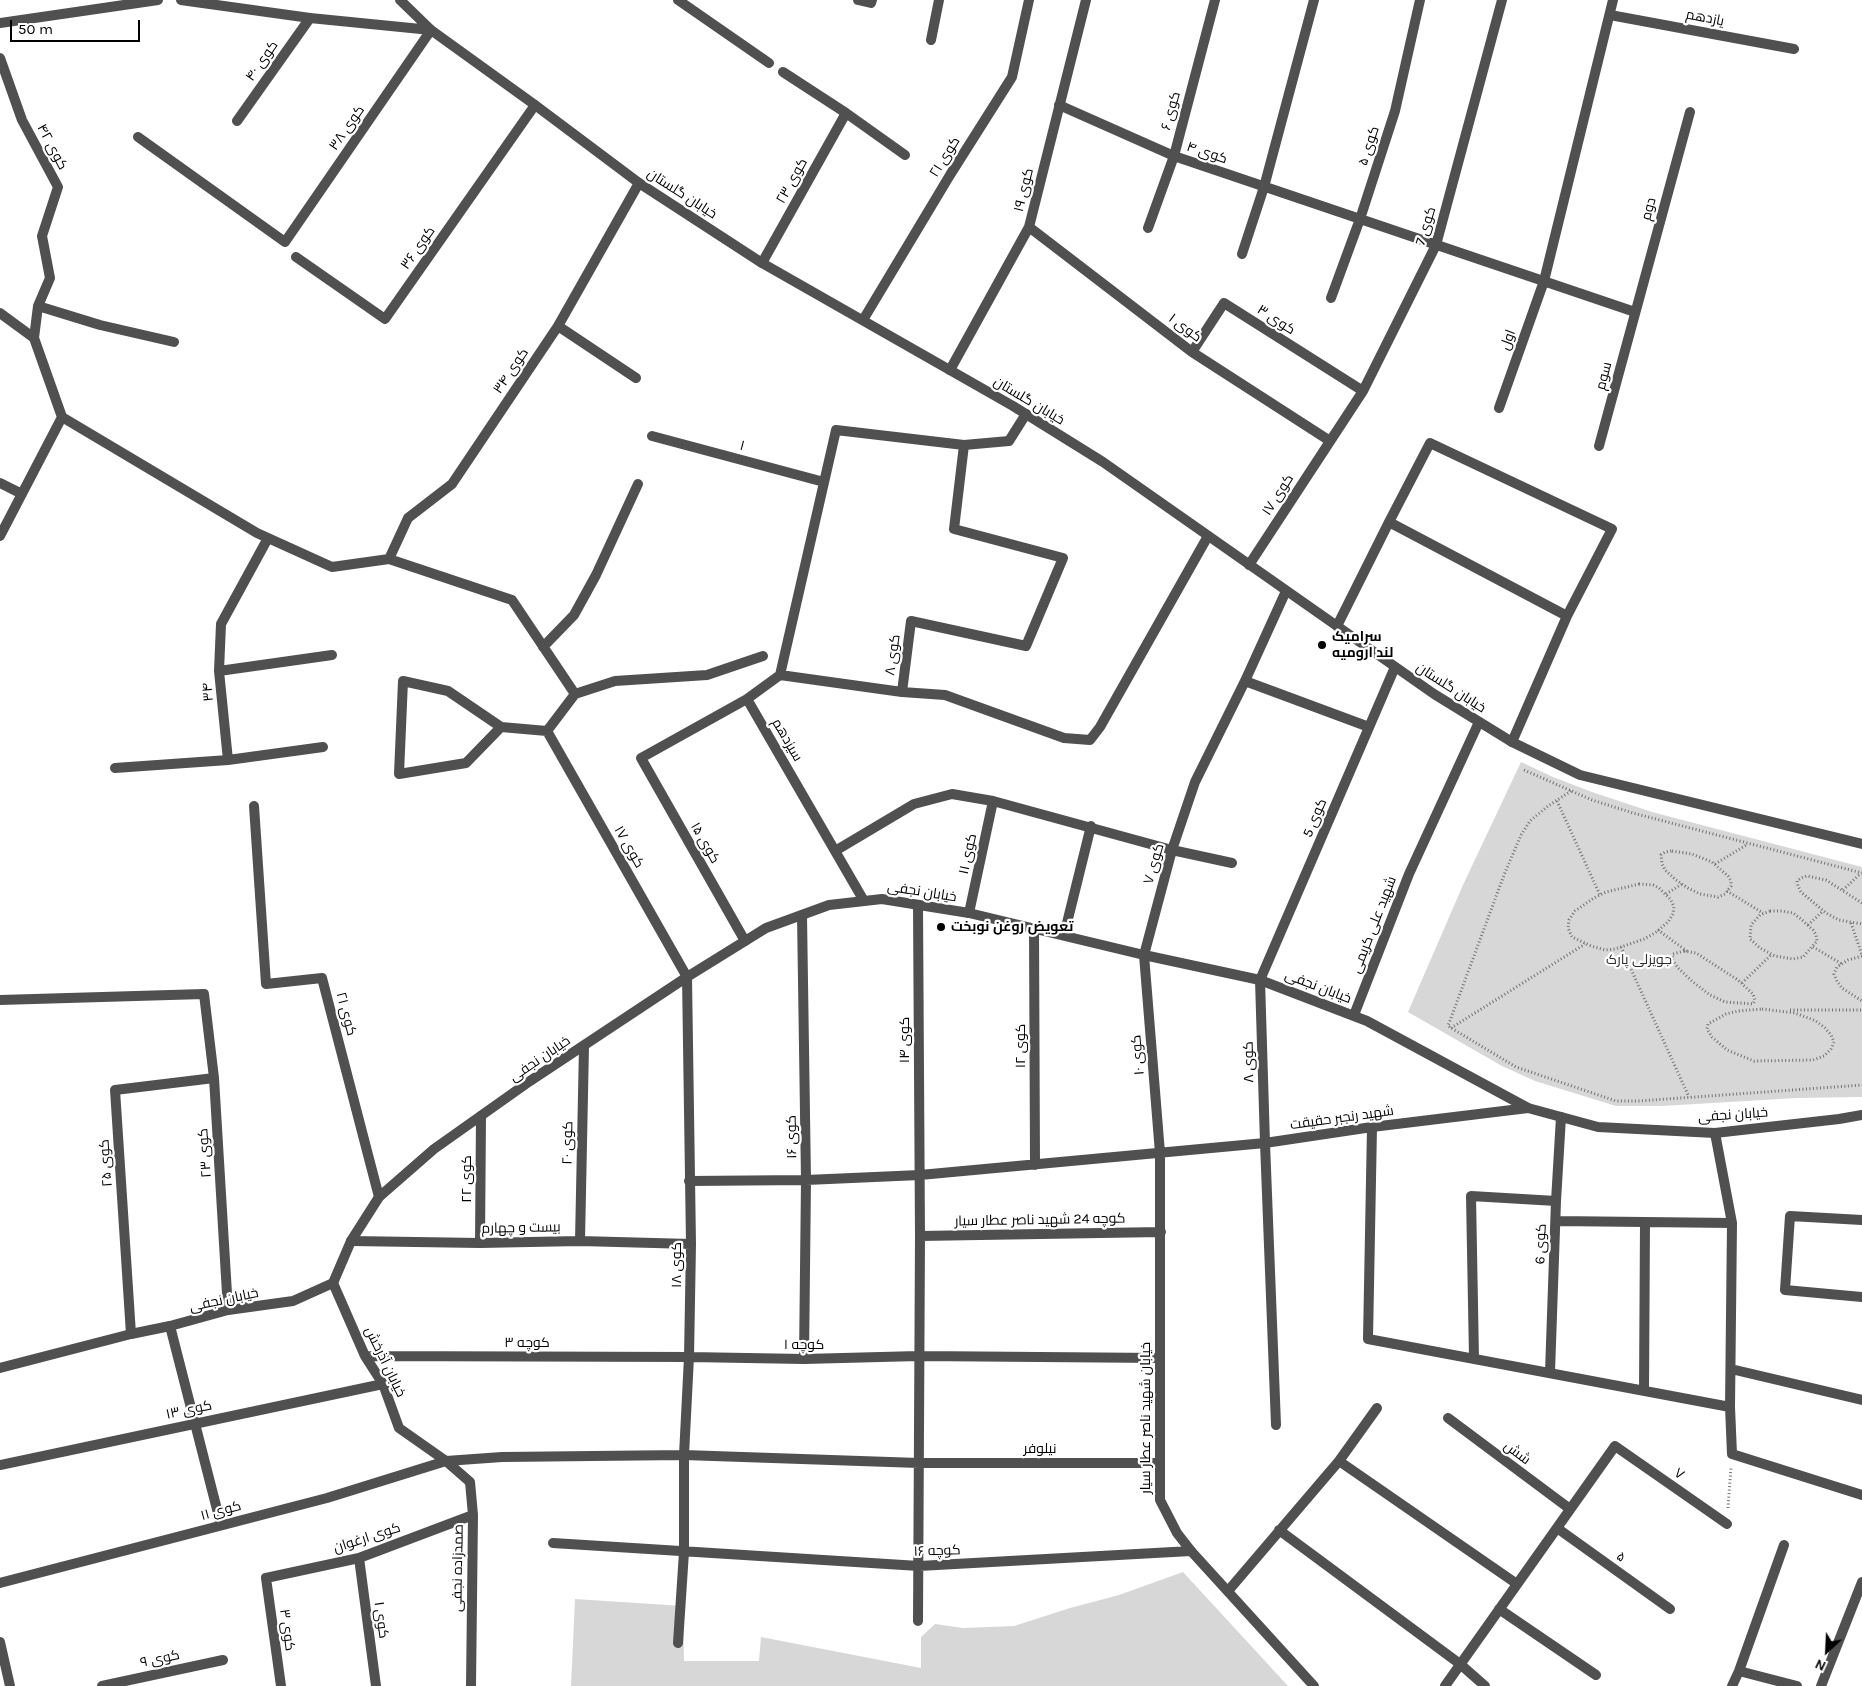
<!DOCTYPE html>
<meta charset="utf-8">
<style>
body{margin:0}
#map{position:relative;width:1862px;height:1686px;overflow:hidden;background:#fff;font-family:Karla,sans-serif}
canvas{display:block}
.north{position:absolute;left:1802px;top:1626px;width:50px;height:50px;-webkit-text-stroke:4px #fff;paint-order:stroke;rotate:205deg;font-size:14px;font-weight:700;line-height:20px;text-align:center;color:#000}
.north::after{content:'';display:block;margin:auto;width:18px;height:22px;background:#000;clip-path:polygon(50% 0,100% 100%,50% 72%,0 100%)}
.scale{position:absolute;left:10px;top:20px;width:130px;height:22px;box-sizing:border-box;border:2px solid #000;border-top:0;padding-left:6px;font-size:15px;line-height:18px;white-space:nowrap;color:#000;-webkit-text-stroke:4px #fff;paint-order:stroke}
</style>
<div id="map">
<canvas width="1862" height="1686"></canvas>
<div class="north">N</div>
<div class="scale">50 m</div>
</div>
<script>
const ctx = document.querySelector('canvas').getContext('2d');
ctx.lineJoin = 'round';
function paint(path, color) {
  ctx.fillStyle = color;
  ctx.fill(path, 'evenodd');
}
function toPath(rows) {
  const path = new Path2D();
  for (const r of rows) {
    path.moveTo(r[0], r[1]);
    for (let i = 2; i < r.length; i += 2) path.lineTo(r[i], r[i + 1]);
  }
  return path;
}
function trace(path, color, width, dash) {
  ctx.strokeStyle = color;
  ctx.lineWidth = width;
  ctx.lineCap = dash ? 'butt' : 'round';
  ctx.setLineDash(dash || []);
  ctx.stroke(path);
}
function drawText(font, color, halo, rows, align = 'center') {
  ctx.font = font + ' Karla,Cairo,sans-serif';
  ctx.lineWidth = 4.5;
  ctx.setLineDash([]);
  ctx.textBaseline = 'middle';
  ctx.strokeStyle = halo;
  ctx.fillStyle = color;
  for (const [text, x, y, turn = 0] of rows) {
    ctx.save();
    ctx.translate(x, y);
    ctx.rotate((+turn || 0) * Math.PI / 180);
    ctx.textAlign = isNaN(turn) ? turn : align;
    if (halo) ctx.strokeText(text, 0, 0);
    ctx.fillText(text, 0, 0);
    ctx.restore();
  }
}
paint(toPath([
 [1521,762,1553,777,1592,792,1652,812,1862,867,1862,1097,1796,1098,1662,1106,1616,1106,1535,1081,1502,1066,1408,1012,1463,885],
 [1183,1572,1288,1686,571,1686,575,1599,683,1606,684,1661,759,1661,761,1637,921,1668,921,1637,935,1624,963,1628,1014,1626,1070,1608,1119,1595]
]), '#d7d7d7');
trace(toPath([
 [1524,770,1592,800,1633,813,1862,873],
 [1571,791,1548,806,1530,821,1521,835,1504,875,1448,1026,1516,1067,1616,1101,1640,1101,1862,1085],
 [1557,801,1600,895],
 [1672,851,1692,854,1712,862,1728,876,1731,881,1731,886,1725,894,1718,897,1700,894,1688,888,1676,880,1665,870,1662,864,1661,855,1665,852,1672,851],
 [1715,864,1748,844],
 [1639,884,1653,885,1659,888,1671,900,1674,907,1673,914,1668,922,1655,933,1644,939,1615,949,1605,950,1591,946,1572,937,1568,928,1569,920,1575,911,1594,898,1606,892,1639,884],
 [1843,890,1861,873],
 [1727,891,1763,913],
 [1666,894,1682,884],
 [1862,903,1826,880,1807,876,1801,878,1797,881,1798,886,1801,892,1826,913,1839,920,1862,924],
 [1770,911,1782,911,1793,913,1801,919,1813,930,1816,935,1817,941,1803,957,1793,959,1775,956,1760,948,1750,939,1751,925,1760,915,1770,911],
 [1851,923,1862,955],
 [1808,925,1823,911],
 [1658,930,1688,952],
 [1621,947,1689,1097],
 [1813,947,1842,964],
 [1684,951,1696,953,1738,980,1753,994,1755,1000,1753,1004,1725,1002,1710,995,1693,982,1678,968,1672,959,1673,954,1684,951],
 [1862,956,1848,960,1837,967,1834,974,1837,981,1842,988,1862,1001],
 [1742,983,1772,954],
 [1762,1009,1795,1013,1816,1021,1825,1028,1831,1035,1834,1042,1831,1049,1824,1056,1813,1060,1754,1061,1727,1050,1712,1037,1707,1029,1708,1024,1726,1014,1738,1011,1762,1009],
 [1790,1010,1862,1010],
 [1451,1028,1585,944],
 [1728,1508,1731,1467]
]), '#727272', 3, [1, 2.5]);
trace(toPath([
 [678,0,769,63],
 [858,0,871,3,872,0],
 [1610,15,1794,49],
 [931,40,939,0],
 [0,58,22,120,58,187,42,236,50,278,38,306,34,338,62,417,257,533,332,567,389,559,512,600,575,694,615,681,707,675,763,656],
 [783,72,846,113,905,155],
 [1059,105,1174,156,1635,312],
 [237,121,310,18],
 [138,137,285,242,431,30],
 [1029,227,1192,352,1330,441],
 [1148,228,1174,156,1215,0],
 [1242,254,1264,187,1314,0],
 [296,257,385,319,535,105],
 [762,263,846,113],
 [1331,298,1360,219,1395,111,1420,0],
 [38,306,100,325,174,342],
 [0,313,34,338],
 [863,320,950,175,1012,77,1029,0],
 [558,326,636,378],
 [1192,352,1224,303,1363,391],
 [950,370,1029,227,1086,0],
 [1499,408,1544,281,1613,0],
 [652,436,824,482],
 [964,445,1009,441,1026,414],
 [1599,446,1690,112],
 [0,483,22,494],
 [1389,522,1430,443,1612,529,1567,616,1512,742],
 [0,536,62,417],
 [268,538,221,624,219,671,228,760,323,747],
 [389,559,408,518,452,484,558,326,639,183],
 [1249,565,1363,391,1436,245,1502,0],
 [1337,626,1389,522,1567,616],
 [543,647,574,615,596,575,638,484],
 [219,671,332,655],
 [780,675,902,692,945,695,1064,738,1090,740,1100,727,1208,536],
 [1245,681,1369,727],
 [747,699,780,675,836,430,964,445,954,529,1063,558,1026,646,911,621,902,692],
 [501,727,466,763,399,774,403,681,448,691,501,727,547,731],
 [547,731,687,977,691,1244,689,1357,684,1455,684,1552,678,1643],
 [547,731,575,694],
 [115,768,228,760],
 [254,806,266,984,322,978,379,1197],
 [835,851,914,804,952,794,993,801,1172,850,1232,863],
 [918,905,920,1236,918,1621],
 [969,913,993,801],
 [802,915,806,1180,804,1359],
 [1034,928,1035,1165],
 [1064,935,1091,826],
 [745,941,641,758,747,699,864,901],
 [0,1000,204,994,214,1078,228,1310],
 [1354,1015,1409,874,1479,722],
 [1372,1127,1368,1339,1730,1407],
 [1715,1133,1732,1223,1730,1407,1732,1454,1862,1495],
 [689,1181,806,1180,920,1175,1265,1143,1372,1127,1528,1108],
 [1862,1220,1790,1216,1785,1290,1862,1297],
 [1556,1221,1732,1223],
 [920,1236,1161,1232],
 [351,1241,480,1243,580,1241,691,1244],
 [580,1241,584,1046],
 [480,1243,481,1116],
 [333,1283,365,1356,383,1384,399,1428,446,1461,470,1482,473,1515,471,1686],
 [170,1326,221,1525],
 [131,1334,115,1090,214,1078],
 [365,1356,689,1357,804,1359,919,1356,1160,1358],
 [1474,1358,1471,1196,1556,1201],
 [1731,1369,1862,1400],
 [1550,1372,1556,1201,1561,1117],
 [1644,1391,1645,1223],
 [1448,1418,1570,1509],
 [1276,1425,1265,1143,1260,980,1395,667],
 [1339,1461,1517,1584],
 [0,1465,383,1384],
 [1557,1528,1670,1609],
 [1279,1530,1460,1664,1485,1686],
 [553,1543,919,1566,1191,1551],
 [1191,1551,1177,1533,1160,1500,1160,1153,1144,955,1172,850,1195,782,1245,681,1286,591],
 [359,1558,376,1686],
 [0,1583,327,1498,446,1461,502,1457,684,1455,919,1463,1160,1463],
 [1228,1591,1339,1461,1377,1408],
 [1499,1609,1596,1675],
 [1739,1671,1797,1686],
 [102,1686,223,1660],
 [281,1686,266,1578,359,1558,473,1515],
 [1445,1686,1615,1446,1727,1524],
 [1732,1686,1739,1671,1784,1545],
 [1821,1686,1862,1582]
]), '#505050', 10);
trace(toPath([
 [181,0,310,18,431,30],
 [400,0,431,30,535,105,639,183,762,263,1013,406,1103,462,1434,694,1512,742,1580,775,1862,844],
 [0,23,158,0],
 [0,1368,131,1334,170,1326,228,1310,293,1301,333,1283,351,1241,379,1197,434,1149,530,1081,687,977,766,928,829,905,882,899,969,913,1144,955,1260,980,1367,1021,1528,1108,1598,1127,1715,1133,1839,1119,1862,1115],
 [1191,1551,1314,1686],
 [0,1642,10,1686]
]), '#505050', 10);
for (const [x, y, r, color] of [
 [1322,645,5,"#000"],
 [941,927,5,"#000"]
]) {
  const dot = new Path2D();
  dot.arc(x, y, r, 0, 2 * Math.PI);
  ctx.fillStyle = color;
  ctx.fill(dot);
  trace(dot, '#fff', 2);
}
drawText('14px', '#000', '#fff', [
 ["یازدهم",1705,18,11],
 ["کوی ۴۰",262,61,-55],
 ["کوی ۶",1171,111,-75],
 ["کوی ۳۸",347,128,-55],
 ["کوی ۵",1369,146,-72],
 ["کوی ۴۲",52,147,62],
 ["کوی ۴",1207,153,19],
 ["کوی ۲۱",945,157,-58],
 ["کوی ۲۳",792,181,-61],
 ["کوی ۱۹",1024,190,-76],
 ["خیابان گلستان",682,194,33],
 ["دوم",1649,209,-75],
 ["کوی 7",1426,226,-73],
 ["کوی ۳۶",418,248,-55],
 ["کوی ۳",1276,320,33],
 ["کوی ۱",1185,328,37],
 ["اول",1508,340,-70],
 ["کوی ۳۴",511,371,-56],
 ["سوم",1604,376,-75],
 ["خیابان گلستان",1029,401,31],
 ["۱",742,446,15],
 ["کوی ۱۷",1278,495,-57],
 ["کوی ۸",893,655,-82],
 ["خیابان گلستان",1451,688,33],
 ["۳۴",208,692,-96],
 ["سیزدهم",787,740,60],
 ["کوی 5",1315,818,-67],
 ["کوی ۱۵",705,843,60],
 ["کوی ۱۷",629,847,60],
 ["کوی ۱۱",968,854,-78],
 ["کوی ۷",1154,864,-74],
 ["خیابان نجفی",922,892,9],
 ["شهید علی کریمی",1374,925,-69],
 ["خیابان نجفی",1318,987,21],
 ["کوی ۲۱",346,1014,75],
 ["کوی ۱۴",905,1040,-90],
 ["کوی ۱۲",1021,1046,-90],
 ["کوی ۱۰",1138,1055,-95],
 ["خیابان نجفی",540,1059,-34],
 ["کوی ۸",1249,1062,-91],
 ["خیابان نجفی",1733,1115,-4],
 ["شهید رنجبر حقیقت",1342,1118,-8],
 ["کوی ۱۶",792,1137,-91],
 ["کوی ۲۰",568,1143,-89],
 ["کوی ۲۳",205,1153,-94],
 ["کوی ۲۵",106,1163,-94],
 ["کوی ۲۲",467,1179,-90],
 ["کوچه 24 شهید ناصر عطار سیار",1040,1220,-1],
 ["بیست و چهارم",521,1228,-1],
 ["کوی 6",1541,1244,-88],
 ["کوی ۱۸",677,1265,-90],
 ["خیابان نجفی",224,1300,-12],
 ["کوچه ۳",527,1343],
 ["کوچه ۱",804,1345],
 ["خیابان آذرخش",385,1362,64],
 ["کوی ۱۳",189,1410,-12],
 ["خیابان شهید ناصر عطار سیار",1146,1418,-90],
 ["نیلوفر",1040,1449],
 ["شش",1517,1453,37],
 ["۷",1679,1474,35],
 ["کوی ۱۱",221,1511,-15],
 ["کوی ارغوان",367,1538,-18],
 ["کوچه ۱۶",937,1551,-2],
 ["۵",1621,1557,36],
 ["صمدزاده نجفی",458,1568,-89],
 ["کوی ۱",381,1620,82],
 ["کوی ۳",287,1630,82],
 ["کوی ۹",160,1659,-12]
]);
drawText('bold 14px', '#000', '#fff', [
 ["سرامیک",1332,637],
 ["لند ارومیه",1332,653],
 ["تعویض روغن نوبخت",951,927]
], 'left');
drawText('14px', '#2e2e2e', '#fff', [
 ["جویزلی پارک",1639,960]
]);
</script>
